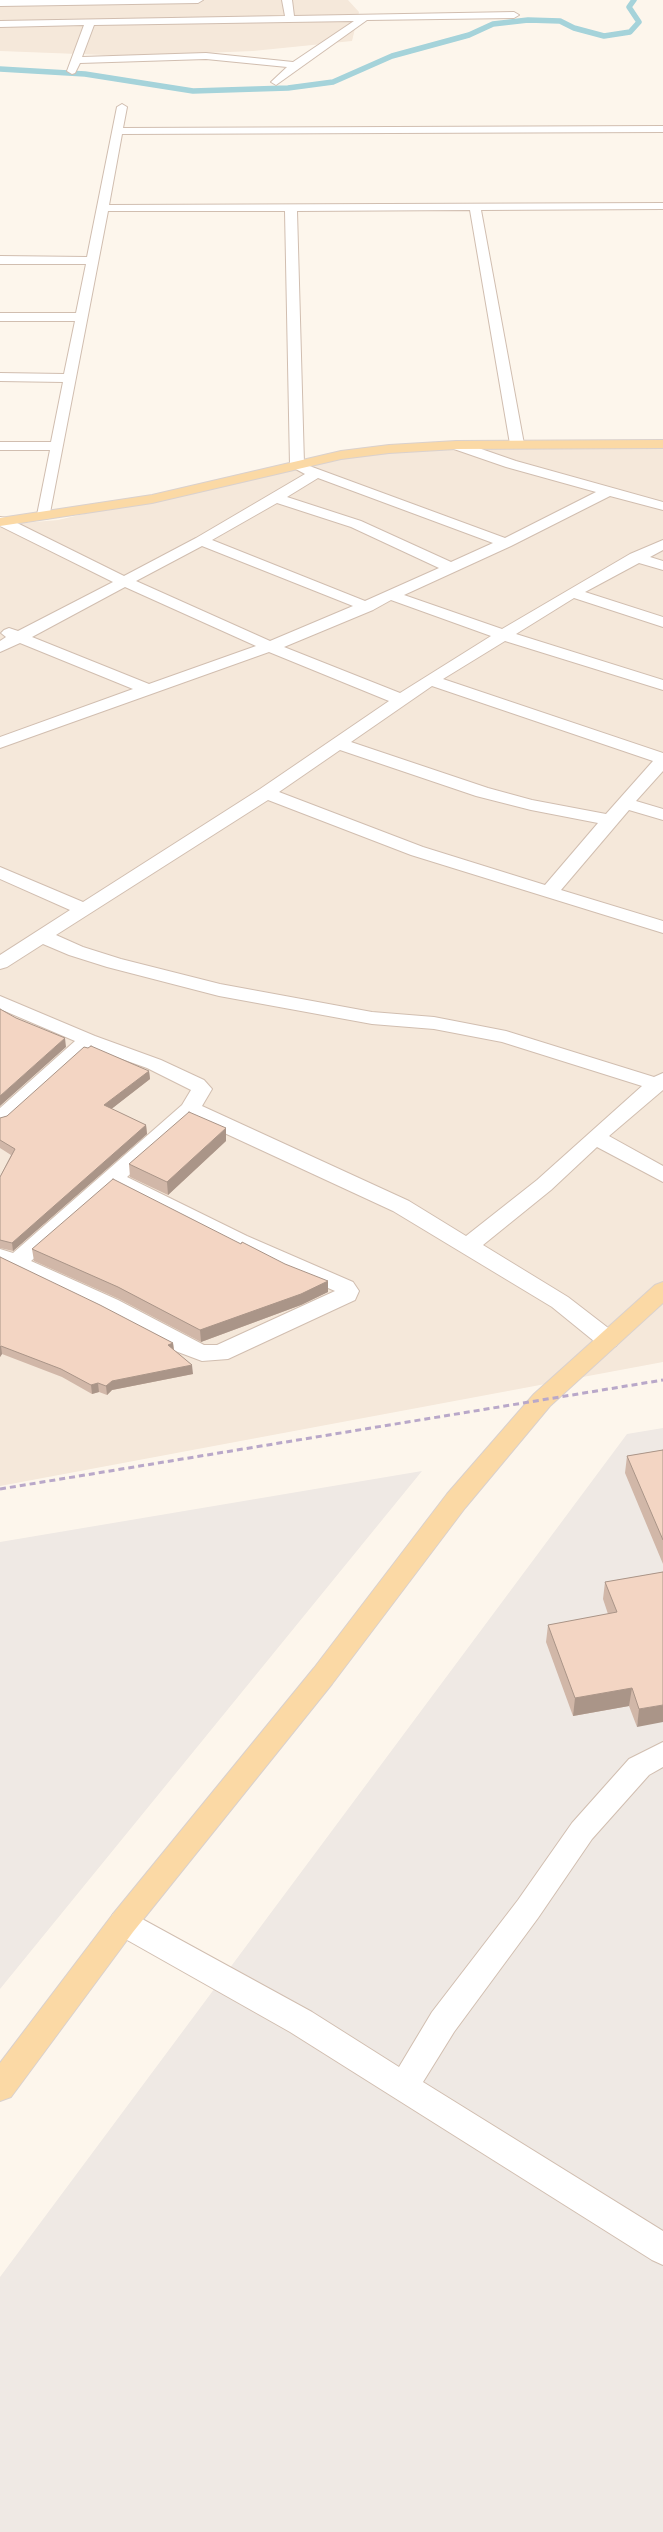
<!DOCTYPE html>
<style>
body{margin:0}
canvas{display:block;background:#fdf6ec}
</style>
<canvas width="663" height="2532"></canvas>
<script>
const ctx = document.querySelector('canvas').getContext('2d');
ctx.lineJoin = 'round';
function paint(path, color) {
  ctx.fillStyle = color;
  ctx.fill(path, 'evenodd');
}
function toPath(rows) {
  const path = new Path2D();
  for (const r of rows) {
    path.moveTo(r[0], r[1]);
    for (let i = 2; i < r.length; i += 2) path.lineTo(r[i], r[i + 1]);
  }
  return path;
}
function trace(path, color, width, dash) {
  ctx.strokeStyle = color;
  ctx.lineWidth = width;
  ctx.lineCap = dash ? 'butt' : 'round';
  ctx.setLineDash(dash || []);
  ctx.stroke(path);
}
paint(toPath([
 [0,0,348,0,359,12,352,41,253,51,130,56,0,51],
 [374,446,663,446,663,1362,0,1486,0,525,58,520]
]), '#f5e8da');
paint(toPath([
 [663,1428,663,2532,0,2532,0,2277,627,1434],
 [422,1471,0,1989,0,1542]
]), '#efe9e4');
trace(toPath([
 [0,69,85,74,193,91,288,88,333,82,392,56,469,35,493,24,528,20,560,21,574,28,604,36,630,32,639,22,629,7,634,0]
]), '#a5d3da', 5.5);
const minor = toPath([
 [0,0,203,0,198,3,0,6,0,0],
 [282,0,292,0,294,16,514,12,519,15,514,18,367,20,276,85,271,82,287,67,206,59,80,63,75,73,72,74,67,71,84,25,0,27,0,21,285,16,282,0],
 [354,21,293,62,206,53,82,57,94,25,354,21],
 [122,104,127,107,123,128,663,126,663,132,122,134,109,205,663,203,663,209,481,210,524,444,517,448,510,444,470,210,297,211,304,464,505,538,596,492,506,467,451,448,449,445,451,442,461,442,516,461,663,502,663,510,610,496,511,546,404,595,502,629,630,554,663,540,663,550,650,557,663,561,663,570,639,563,585,592,663,617,663,627,574,598,516,634,663,680,663,690,505,641,443,679,663,753,663,771,636,801,663,809,663,820,629,810,561,890,663,921,663,933,411,855,268,800,56,935,83,947,121,959,220,984,372,1012,434,1017,506,1031,654,1077,663,1073,663,1090,609,1136,663,1166,663,1182,597,1147,551,1190,483,1245,568,1297,616,1334,619,1340,616,1346,608,1348,600,1346,552,1307,393,1211,192,1118,127,1177,247,1236,353,1282,359,1291,355,1300,228,1359,202,1361,170,1349,102,1312,0,1265,0,1249,13,1253,182,1105,191,1090,147,1068,91,1048,7,1124,0,1126,0,1108,75,1041,0,1009,0,996,95,1036,161,1060,204,1080,212,1089,202,1106,409,1201,466,1236,537,1180,642,1086,502,1042,434,1029,372,1024,219,996,107,967,69,955,43,944,7,967,0,969,0,955,70,910,0,879,0,867,83,902,260,789,389,701,269,652,0,748,0,737,133,689,20,643,0,652,0,641,6,637,1,633,4,630,9,628,18,631,113,582,0,526,0,517,7,518,124,576,196,538,305,474,290,466,285,211,108,211,49,518,44,519,37,515,50,450,0,450,0,442,51,442,63,382,0,381,0,373,64,374,75,321,0,321,0,313,76,313,86,264,0,264,0,256,87,257,117,107,122,104],
 [318,478,493,543,451,562,361,521,287,497,318,478],
 [277,503,351,527,439,568,365,601,212,540,277,503],
 [202,546,353,606,270,641,136,581,202,546],
 [125,587,256,646,149,684,32,637,125,587],
 [391,600,491,636,400,693,284,647,373,610,391,600],
 [432,686,653,761,606,814,532,800,488,788,351,742,432,686],
 [340,750,476,796,531,810,598,823,545,885,423,847,279,792,340,750],
 [114,1188,231,1246,335,1291,217,1345,204,1345,118,1300,31,1261,114,1188],
 [663,1742,663,1767,649,1775,592,1839,538,1918,454,2032,423,2082,663,2231,663,2265,652,2260,290,2032,113,1932,109,1923,113,1914,123,1910,133,1914,312,2012,399,2067,432,2012,518,1900,572,1823,629,1759,663,1742]
]);
const major = toPath([
 [663,440,663,448,456,449,389,453,341,459,152,503,0,526,0,518,152,495,341,451,389,445,456,441,663,440],
 [663,1282,663,1303,550,1406,465,1508,332,1684,133,1932,11,2097,0,2101,0,2063,113,1914,314,1668,447,1494,534,1394,655,1285,663,1282]
]);
trace(minor, '#d1beb0', 2);
trace(major, '#dad1cd', 2);
paint(minor, '#fff');
paint(major, '#fbd9a5');
trace(toPath([
 [0,1489,663,1380]
]), '#b9a8c9', 3, [6, 4]);
paint(toPath([
 [149,1071,150,1079,111,1109,146,1125,147,1134,13,1251,0,1248,0,1177,11,1155,0,1148,0,1118,7,1116],
 [226,1141,168,1195,130,1177,129,1164],
 [241,1244,328,1292,301,1305,201,1342,119,1299,34,1261,32,1249],
 [0,1257,173,1343,174,1350,193,1374,112,1390,107,1395,99,1392,92,1394,62,1377,2,1354,0,1357],
 [663,1450,663,1564,625,1473,627,1456],
 [663,1572,637,1727,629,1706,573,1716,546,1642,548,1625,608,1614,603,1599,605,1582]
]), '#d1b7a8');
paint(toPath([
 [65,1038,66,1047,0,1106,0,1096],
 [149,1071,150,1079,105,1114,104,1105],
 [146,1125,147,1134,13,1251,12,1243],
 [226,1128,226,1141,168,1195,167,1182],
 [328,1281,328,1292,301,1305,201,1342,200,1330],
 [173,1343,174,1352,168,1345],
 [1,1346,2,1354,0,1357,0,1347],
 [192,1365,193,1374,112,1390,107,1395,106,1386,112,1381],
 [98,1383,99,1392,92,1394,91,1385],
 [632,1688,629,1706,573,1716,575,1698],
 [663,1705,663,1722,637,1727,639,1709]
]), '#aa9588');
const building = toPath([
 [0,1009,16,1018,65,1038,0,1096,0,1009],
 [91,1046,149,1071,104,1105,146,1125,12,1243,0,1240,0,1177,15,1149,0,1140,0,1118,7,1116,84,1047,88,1048,91,1046],
 [189,1112,226,1128,167,1182,129,1164,189,1112],
 [113,1179,241,1244,242,1242,285,1264,328,1281,301,1294,200,1330,118,1287,32,1249,113,1179],
 [0,1257,100,1305,173,1343,168,1345,192,1365,112,1381,106,1386,98,1383,91,1385,61,1369,1,1346,0,1347,0,1257],
 [663,1450,663,1540,627,1456,663,1450],
 [663,1572,663,1705,639,1709,632,1688,575,1698,548,1625,617,1612,605,1582,663,1572]
]);
paint(building, '#f3d5c3');
trace(building, '#aa9588', 1);
</script>
